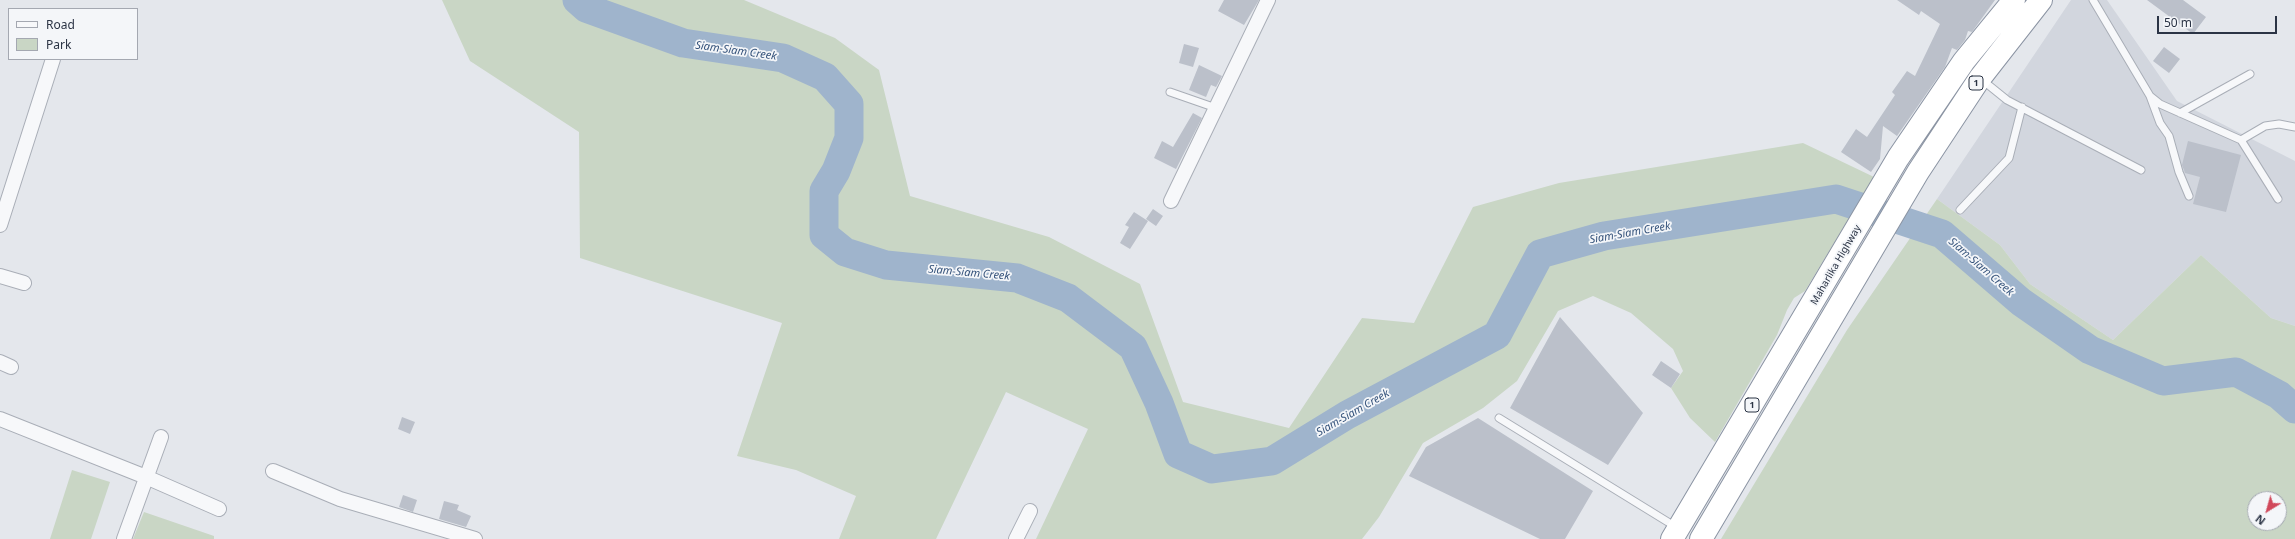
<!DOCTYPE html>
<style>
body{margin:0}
#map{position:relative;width:2295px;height:539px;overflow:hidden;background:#e4e7ec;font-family:"Noto Sans",sans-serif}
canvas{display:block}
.legend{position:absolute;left:8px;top:8px;width:130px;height:52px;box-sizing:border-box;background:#f4f6f9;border:1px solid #a4a8b1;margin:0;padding:5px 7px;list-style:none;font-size:12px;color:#2b3445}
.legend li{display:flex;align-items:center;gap:8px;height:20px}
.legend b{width:20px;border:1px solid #a4a8b1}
.north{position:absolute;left:2247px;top:491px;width:40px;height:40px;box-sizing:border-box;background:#f4f6f9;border:1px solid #a4a8b1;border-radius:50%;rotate:217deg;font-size:11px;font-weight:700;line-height:16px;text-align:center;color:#2b3445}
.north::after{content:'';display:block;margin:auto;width:14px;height:18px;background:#d1495b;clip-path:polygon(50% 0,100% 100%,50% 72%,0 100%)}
.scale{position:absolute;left:2157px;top:16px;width:120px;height:18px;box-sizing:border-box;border:2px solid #2b3445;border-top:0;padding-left:5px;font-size:12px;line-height:14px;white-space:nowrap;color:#2b3445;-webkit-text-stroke:3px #f4f6f9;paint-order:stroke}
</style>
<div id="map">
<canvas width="2295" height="539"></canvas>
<ul class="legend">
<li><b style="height:5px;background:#f7f8fa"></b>Road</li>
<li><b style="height:11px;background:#c9d6c5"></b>Park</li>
</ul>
<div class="north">N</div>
<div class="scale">50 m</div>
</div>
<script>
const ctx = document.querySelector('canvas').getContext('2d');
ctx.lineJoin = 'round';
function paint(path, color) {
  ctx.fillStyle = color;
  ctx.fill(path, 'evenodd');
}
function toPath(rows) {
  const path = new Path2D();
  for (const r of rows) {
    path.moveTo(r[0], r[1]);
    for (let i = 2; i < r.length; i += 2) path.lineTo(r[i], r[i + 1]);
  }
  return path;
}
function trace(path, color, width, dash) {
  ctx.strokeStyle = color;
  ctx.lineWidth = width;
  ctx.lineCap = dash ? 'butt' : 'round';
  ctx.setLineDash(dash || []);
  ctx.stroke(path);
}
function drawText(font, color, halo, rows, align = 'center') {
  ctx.font = font + ' "Noto Sans",sans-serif';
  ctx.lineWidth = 3.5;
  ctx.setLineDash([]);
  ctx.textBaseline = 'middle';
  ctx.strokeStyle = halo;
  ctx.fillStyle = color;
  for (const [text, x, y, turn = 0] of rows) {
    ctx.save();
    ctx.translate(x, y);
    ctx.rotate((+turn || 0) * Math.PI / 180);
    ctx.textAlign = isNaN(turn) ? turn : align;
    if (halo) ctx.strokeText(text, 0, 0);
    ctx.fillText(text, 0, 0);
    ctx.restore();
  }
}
paint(toPath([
 [2071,0,2107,0,2177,101,2295,161,2295,326,2271,318,2201,255,2113,340,2030,284,2000,245,1937,199]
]), '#d2d6de');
paint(toPath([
 [442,0,744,0,835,38,879,70,910,196,1049,237,1140,284,1183,402,1289,428,1362,318,1414,323,1473,207,1559,183,1803,143,1874,177,1805,291,1794,298,1787,310,1777,335,1715,442,1690,418,1671,388,1683,371,1673,349,1631,313,1593,296,1558,311,1517,381,1483,408,1423,443,1379,517,1362,539,1036,539,1088,429,1006,392,936,539,839,539,856,496,796,470,737,456,782,323,580,258,579,132,470,61],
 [1937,199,2000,245,2030,284,2113,340,2201,255,2271,318,2295,326,2295,539,1721,539,1847,330],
 [2255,499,2279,499,2279,523,2255,523],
 [72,470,110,482,91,539,50,539],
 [144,512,214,536,214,539,133,539]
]), '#c9d6c5');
trace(toPath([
 [577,0,586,8,683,43,783,58,825,77,849,104,849,138,836,171,824,191,824,235,845,252,886,265,1017,278,1068,298,1133,347,1159,403,1178,454,1212,469,1272,461,1347,415,1497,335,1540,254,1604,236,1836,199,1942,234,2021,302,2090,350,2163,381,2236,372,2279,395,2295,409]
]), '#9fb4cc', 29);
paint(toPath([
 [1224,0,1259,0,1244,25,1218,11],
 [1897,0,1995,0,1972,32,1968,31,1965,40,1957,50,1952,48,1945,67,1897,136,1883,126,1880,159,1871,172,1841,152,1856,129,1867,137,1895,95,1892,92,1907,71,1915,76,1940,24,1921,11,1919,15],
 [2147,0,2183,0,2206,17,2193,34],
 [1184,44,1199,48,1193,67,1179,63],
 [2164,47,2180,59,2169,73,2153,61],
 [1199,65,1222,76,1216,87,1211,85,1206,97,1189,90],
 [1193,113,1202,118,1176,169,1154,158,1162,141,1173,147],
 [2188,141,2241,155,2226,212,2193,204,2200,177,2185,173,2184,170,2182,165],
 [1153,209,1163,216,1156,226,1146,219],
 [1134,212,1148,221,1130,249,1120,243,1129,227,1125,225],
 [1560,317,1643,413,1608,465,1510,408],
 [1661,361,1680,374,1671,388,1652,375],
 [402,417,415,422,410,434,398,429],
 [1478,418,1593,491,1565,539,1540,539,1409,476,1426,447],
 [403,495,417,500,413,512,399,507],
 [444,501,459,505,457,510,471,516,466,527,439,519]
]), '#bbc0ca');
const service = toPath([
 [2093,0,2150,96,2160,104,2241,140,2278,199],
 [1981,79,2007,100,2141,170],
 [1170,92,1216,108],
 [2150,96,2160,123,2169,136,2179,172,2189,196],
 [2180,113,2250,74],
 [2241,140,2265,126,2279,124,2295,127],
 [1960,210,2009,158,2022,107],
 [1499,418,1676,527]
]);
const minor = toPath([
 [1171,201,1268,0],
 [0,225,53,59],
 [0,276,24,283],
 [0,362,11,367],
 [0,419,146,477,219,509],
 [273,471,340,499,475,539],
 [124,539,161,437],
 [1016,539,1030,511]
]);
const trunk = toPath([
 [1672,539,1898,158,1964,61,2014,0],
 [1701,539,1918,172,1980,78,2041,0]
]);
trace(service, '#a9aeb7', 9);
trace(minor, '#a9aeb7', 16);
trace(trunk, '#8b94a3', 24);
trace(service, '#f7f8fa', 7);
trace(minor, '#f7f8fa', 14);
trace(trunk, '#fff', 22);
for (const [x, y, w] of [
 [1976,83,14],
 [1752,405,14]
]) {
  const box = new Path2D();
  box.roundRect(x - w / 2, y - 7, w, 14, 3);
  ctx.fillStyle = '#f4f6f9';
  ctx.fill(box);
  trace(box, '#2b3445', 1);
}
drawText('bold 9px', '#2b3445', null, [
 ["1",1976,83],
 ["1",1752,405]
]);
drawText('10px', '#2b3445', '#f4f6f9', [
 ["Maharlika Highway",1836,265,-60]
]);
drawText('italic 11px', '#34527a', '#f4f6f9', [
 ["Siam-Siam Creek",736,51,8],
 ["Siam-Siam Creek",1630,233,-10],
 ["Siam-Siam Creek",1981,267,41],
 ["Siam-Siam Creek",969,273,5],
 ["Siam-Siam Creek",1353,413,-30]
]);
</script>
